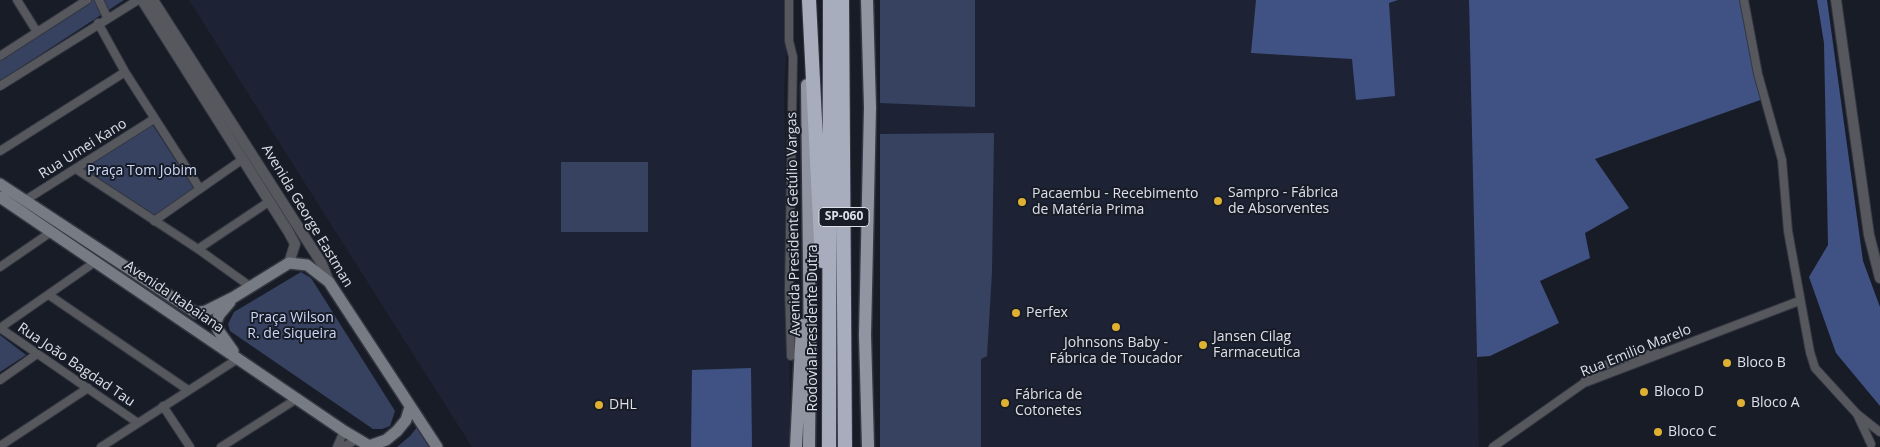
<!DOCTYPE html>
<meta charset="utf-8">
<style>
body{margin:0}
canvas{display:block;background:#181c27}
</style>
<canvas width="1880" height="447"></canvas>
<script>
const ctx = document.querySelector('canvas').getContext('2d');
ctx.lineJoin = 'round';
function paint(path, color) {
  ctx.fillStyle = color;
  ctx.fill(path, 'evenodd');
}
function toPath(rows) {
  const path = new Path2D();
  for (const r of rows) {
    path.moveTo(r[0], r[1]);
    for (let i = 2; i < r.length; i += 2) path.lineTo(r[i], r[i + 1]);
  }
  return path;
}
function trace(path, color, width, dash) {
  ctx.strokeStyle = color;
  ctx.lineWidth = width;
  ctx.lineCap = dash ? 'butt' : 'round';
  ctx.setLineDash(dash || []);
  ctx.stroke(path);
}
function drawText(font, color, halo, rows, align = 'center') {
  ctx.font = font + ' "Open Sans",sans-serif';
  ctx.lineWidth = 4;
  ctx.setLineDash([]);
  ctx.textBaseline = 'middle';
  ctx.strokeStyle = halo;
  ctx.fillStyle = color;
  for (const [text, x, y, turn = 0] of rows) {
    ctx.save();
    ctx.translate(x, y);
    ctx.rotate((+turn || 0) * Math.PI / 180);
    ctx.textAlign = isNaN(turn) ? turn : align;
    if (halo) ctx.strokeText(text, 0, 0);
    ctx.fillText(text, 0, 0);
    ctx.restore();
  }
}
paint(toPath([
 [189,0,789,0,784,90,791,447,472,447],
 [880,0,1469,0,1479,447,880,447]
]), '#1d2334');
paint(toPath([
 [90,0,124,0,0,81,0,58],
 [880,0,975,0,975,107,880,103],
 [152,124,195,190,152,219,80,171],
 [994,133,992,272,987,356,981,359,981,447,880,447,880,134],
 [561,162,648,162,648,232,561,232],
 [301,272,311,278,395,411,390,426,382,429,373,429,230,331,228,324,234,312],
 [0,335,26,355,0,372],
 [418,426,431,447,397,447,410,436]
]), '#364260');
paint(toPath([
 [1256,0,1398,0,1389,3,1395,96,1356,100,1352,59,1251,53],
 [1469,0,1741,0,1756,76,1763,99,1595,159,1629,208,1585,233,1590,258,1540,281,1559,323,1490,356,1477,357],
 [1817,0,1827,0,1863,261,1880,307,1880,406,1836,353,1809,277,1828,245,1824,43],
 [751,368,752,447,691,447,692,370]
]), '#405283');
const minor = toPath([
 [17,0,37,32],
 [99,0,107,17],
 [789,0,789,41,793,57,789,290,791,356],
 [1744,0,1758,74,1782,160,1788,231,1810,352,1815,368,1857,414],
 [98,23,125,72,200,189],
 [0,56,87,0],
 [0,86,138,0],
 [0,151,125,72],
 [76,169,198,249,251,287],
 [24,201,154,119],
 [154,221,243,159],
 [198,249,270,201],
 [95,262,0,328,138,423],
 [0,267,51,232],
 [49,295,188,390],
 [0,380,37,354],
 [1585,381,1592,373,1603,366,1629,357,1658,353],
 [163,406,190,447],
 [1871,444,1857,414,1880,432],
 [0,446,88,388],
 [101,447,239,358],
 [221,447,298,398],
 [337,447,344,431],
 [343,447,358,439],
 [1493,447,1584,383,1799,301]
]);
const tertiary = toPath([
 [142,0,288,231,295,244,289,263],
 [153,0,322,264,329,282],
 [1836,0,1869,235,1880,278]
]);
const secondary = toPath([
 [0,184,196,313,206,311,234,297,289,263,307,265,329,282,437,447],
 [0,197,344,431,371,447],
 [230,302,219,315,216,322,218,330,233,351],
 [369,446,386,440,397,431,406,420,410,407]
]);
const primary = toPath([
 [867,0,870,107,865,335,868,447],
 [807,85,810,357,809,447],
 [796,447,802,325]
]);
const motorway = toPath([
 [809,0,822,261],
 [842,0,845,447],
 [829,447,830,0]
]);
trace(minor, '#343742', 10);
trace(tertiary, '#343742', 12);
trace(secondary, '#343742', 14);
trace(primary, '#343742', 15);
trace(motorway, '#343742', 16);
trace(minor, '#56585e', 8);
trace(tertiary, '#56585e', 10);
trace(secondary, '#777b84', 11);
trace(primary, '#9095a1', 12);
trace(motorway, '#a7adbc', 14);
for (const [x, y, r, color] of [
 [1218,201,5,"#deb133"],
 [1022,202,5,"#deb133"],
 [1016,313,5,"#deb133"],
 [1116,327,5,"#deb133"],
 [1203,345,5,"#deb133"],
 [1727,363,5,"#deb133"],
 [1644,392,5,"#deb133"],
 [1005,403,5,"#deb133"],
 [1741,403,5,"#deb133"],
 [599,405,5,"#deb133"],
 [1658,432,5,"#deb133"]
]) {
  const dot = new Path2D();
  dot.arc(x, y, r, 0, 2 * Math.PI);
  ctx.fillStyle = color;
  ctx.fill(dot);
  trace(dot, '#181c27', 2);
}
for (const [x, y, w] of [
 [844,217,50]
]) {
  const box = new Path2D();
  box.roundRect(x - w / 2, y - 9.5, w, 19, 4);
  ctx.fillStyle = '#181c27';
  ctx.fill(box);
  trace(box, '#dde0e8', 1);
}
drawText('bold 12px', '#dde0e8', null, [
 ["SP-060",844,217]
]);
drawText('14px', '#dde0e8', '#181c27', [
 ["Rua Umei Kano",83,149,-32],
 ["Avenida George Eastman",307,216,59],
 ["Avenida Presidente Getúlio Vargas",794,224,-91],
 ["Avenida Itabaiana",174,297,34],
 ["Rodovia Presidente Dutra",813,328,-90],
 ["Rua Emilio Marelo",1636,351,-22],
 ["Rua João Bagdad Tau",76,365,34]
]);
drawText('14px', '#ccd9f9', '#181c27', [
 ["Praça Tom Jobim",142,171],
 ["Praça Wilson",292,318],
 ["R. de Siqueira",292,334]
]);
drawText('14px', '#dde0e8', '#181c27', [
 ["Sampro - Fábrica",1228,193],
 ["de Absorventes",1228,209],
 ["Pacaembu - Recebimento",1032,194],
 ["de Matéria Prima",1032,210],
 ["Perfex",1026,313],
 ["Jansen Cilag",1213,337],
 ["Farmaceutica",1213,353],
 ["Johnsons Baby -",1116,343,"center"],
 ["Fábrica de Toucador",1116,359,"center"],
 ["Bloco B",1737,363],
 ["Bloco D",1654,392],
 ["Fábrica de",1015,395],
 ["Cotonetes",1015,411],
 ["Bloco A",1751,403],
 ["DHL",609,405],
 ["Bloco C",1668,432]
], 'left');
</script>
